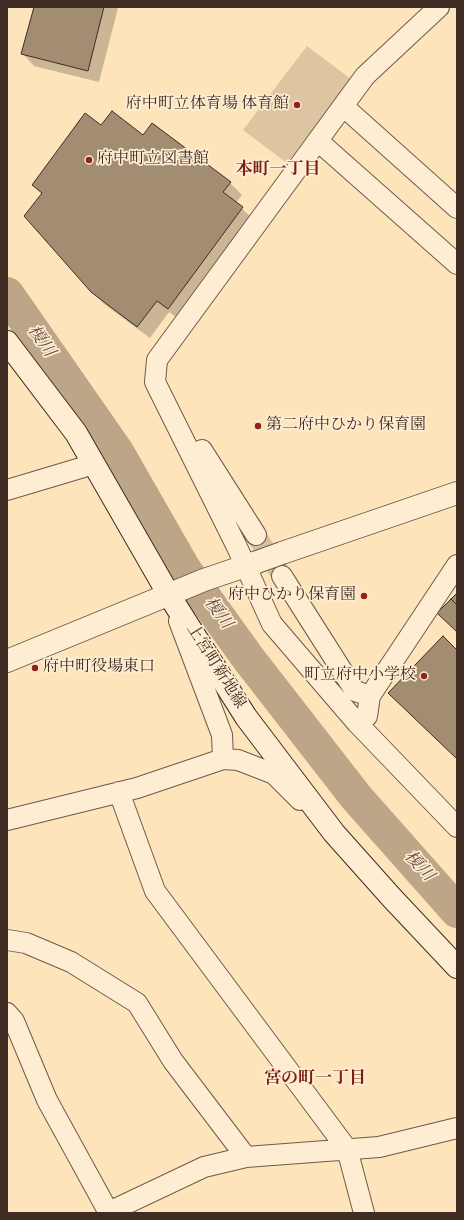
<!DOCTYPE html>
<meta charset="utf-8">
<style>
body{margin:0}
#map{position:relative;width:464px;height:1220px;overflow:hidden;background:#fde4bb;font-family:Vollkorn,serif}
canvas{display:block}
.frame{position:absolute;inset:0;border:8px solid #402c23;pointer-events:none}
</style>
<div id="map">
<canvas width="464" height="1220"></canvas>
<div class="frame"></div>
</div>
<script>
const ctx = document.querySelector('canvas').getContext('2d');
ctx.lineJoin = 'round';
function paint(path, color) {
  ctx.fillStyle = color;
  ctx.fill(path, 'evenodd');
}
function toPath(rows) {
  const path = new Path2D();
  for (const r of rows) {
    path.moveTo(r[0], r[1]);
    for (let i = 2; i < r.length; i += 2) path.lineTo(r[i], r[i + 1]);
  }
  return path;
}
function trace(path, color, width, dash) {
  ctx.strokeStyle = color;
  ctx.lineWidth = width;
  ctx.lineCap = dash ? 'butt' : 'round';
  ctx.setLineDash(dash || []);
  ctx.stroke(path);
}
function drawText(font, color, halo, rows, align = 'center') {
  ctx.font = font + ' Vollkorn,"Noto Serif JP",serif';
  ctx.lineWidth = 3.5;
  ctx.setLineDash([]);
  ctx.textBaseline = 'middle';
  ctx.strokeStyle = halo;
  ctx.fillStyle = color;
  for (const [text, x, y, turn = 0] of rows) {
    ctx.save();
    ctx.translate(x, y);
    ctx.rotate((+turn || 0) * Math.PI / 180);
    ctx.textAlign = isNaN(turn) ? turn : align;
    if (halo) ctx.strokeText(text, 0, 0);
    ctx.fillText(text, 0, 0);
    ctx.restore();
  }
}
paint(toPath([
 [307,46,351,79,287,163,243,130]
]), '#ddc5a1');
paint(toPath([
 [35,7,118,8,99,82,34,66,23,54],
 [152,125,230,183,242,195,236,203,254,220,180,320,169,312,150,338,104,304,92,292,42,194,33,185,102,126,144,136]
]), '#0003');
trace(toPath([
 [7,294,117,452,184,569,248,658,356,797,457,911]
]), '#bda587', 34);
const building = toPath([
 [34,7,104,7,88,71,21,54,34,7],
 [112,111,143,135,152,123,231,182,223,192,243,207,168,309,157,301,137,327,91,292,24,216,42,193,32,185,85,113,101,125,112,111],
 [457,593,457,605,451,599,457,593],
 [451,599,457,605,457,632,437,613,451,599],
 [443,636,457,650,457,759,388,693,443,636]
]);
paint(building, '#a28c72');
trace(building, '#402c23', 1);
trace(toPath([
 [256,535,282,576]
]), '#d7bf9d', 20, [20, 10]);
const minor = toPath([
 [343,106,457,208],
 [318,141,457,264],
 [202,450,256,535],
 [7,490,94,464],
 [282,576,355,691,370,696,457,565],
 [179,621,222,735,223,759],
 [370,696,367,716,357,723,272,624,236,545,155,382,157,360,365,76,439,7],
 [357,723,457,827],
 [119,792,155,891,347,1149,364,1213],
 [7,820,137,788,223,759,238,760,274,774,300,800],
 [7,940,26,943,71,962,137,1003,173,1061,246,1157],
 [7,1013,14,1021,47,1100,109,1213],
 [109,1212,204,1167,246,1157,379,1147,457,1128]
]);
const tertiary = toPath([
 [282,553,457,493],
 [7,661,204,580,257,562]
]);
const secondary = toPath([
 [7,342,76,433,169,595,246,717,334,833,392,898,457,967]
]);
trace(minor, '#6f5a49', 22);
trace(tertiary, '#6f5a49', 24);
trace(secondary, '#402c23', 24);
trace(minor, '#feedd3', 20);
trace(tertiary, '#feedd3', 22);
trace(secondary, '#feedd3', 22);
const tertiaryBridge = toPath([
 [257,562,282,553]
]);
trace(tertiaryBridge, '#6f5a49', 24, []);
trace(tertiaryBridge, '#feedd3', 22);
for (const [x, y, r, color] of [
 [297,105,4,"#8f2418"],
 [89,160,4,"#8f2418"],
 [258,426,4,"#8f2418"],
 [364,596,4,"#8f2418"],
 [35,668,4,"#8f2418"],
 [424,676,4,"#8f2418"]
]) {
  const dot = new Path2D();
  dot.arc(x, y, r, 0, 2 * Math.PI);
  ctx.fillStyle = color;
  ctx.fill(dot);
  trace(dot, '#feedd3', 1.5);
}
drawText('16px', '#402c23', '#feedd3', [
 ["府中町立体育場 体育館",289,105],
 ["府中町立図書館",97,160,"left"],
 ["第二府中ひかり保育園",266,426,"left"],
 ["府中ひかり保育園",356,596],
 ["府中町役場東口",43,668,"left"],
 ["町立府中小学校",416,676]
], 'right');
drawText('16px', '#402c23', '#feedd3', [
 ["上宮町新地線",215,667,58]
]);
drawText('bold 17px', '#7a1f14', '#feedd3', [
 ["本町一丁目",278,171],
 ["宮の町一丁目",315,1080]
]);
drawText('italic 17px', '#665041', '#feedd3', [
 ["榎川",40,342,55],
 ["榎川",217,614,54],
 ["榎川",418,867,48]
]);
</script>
